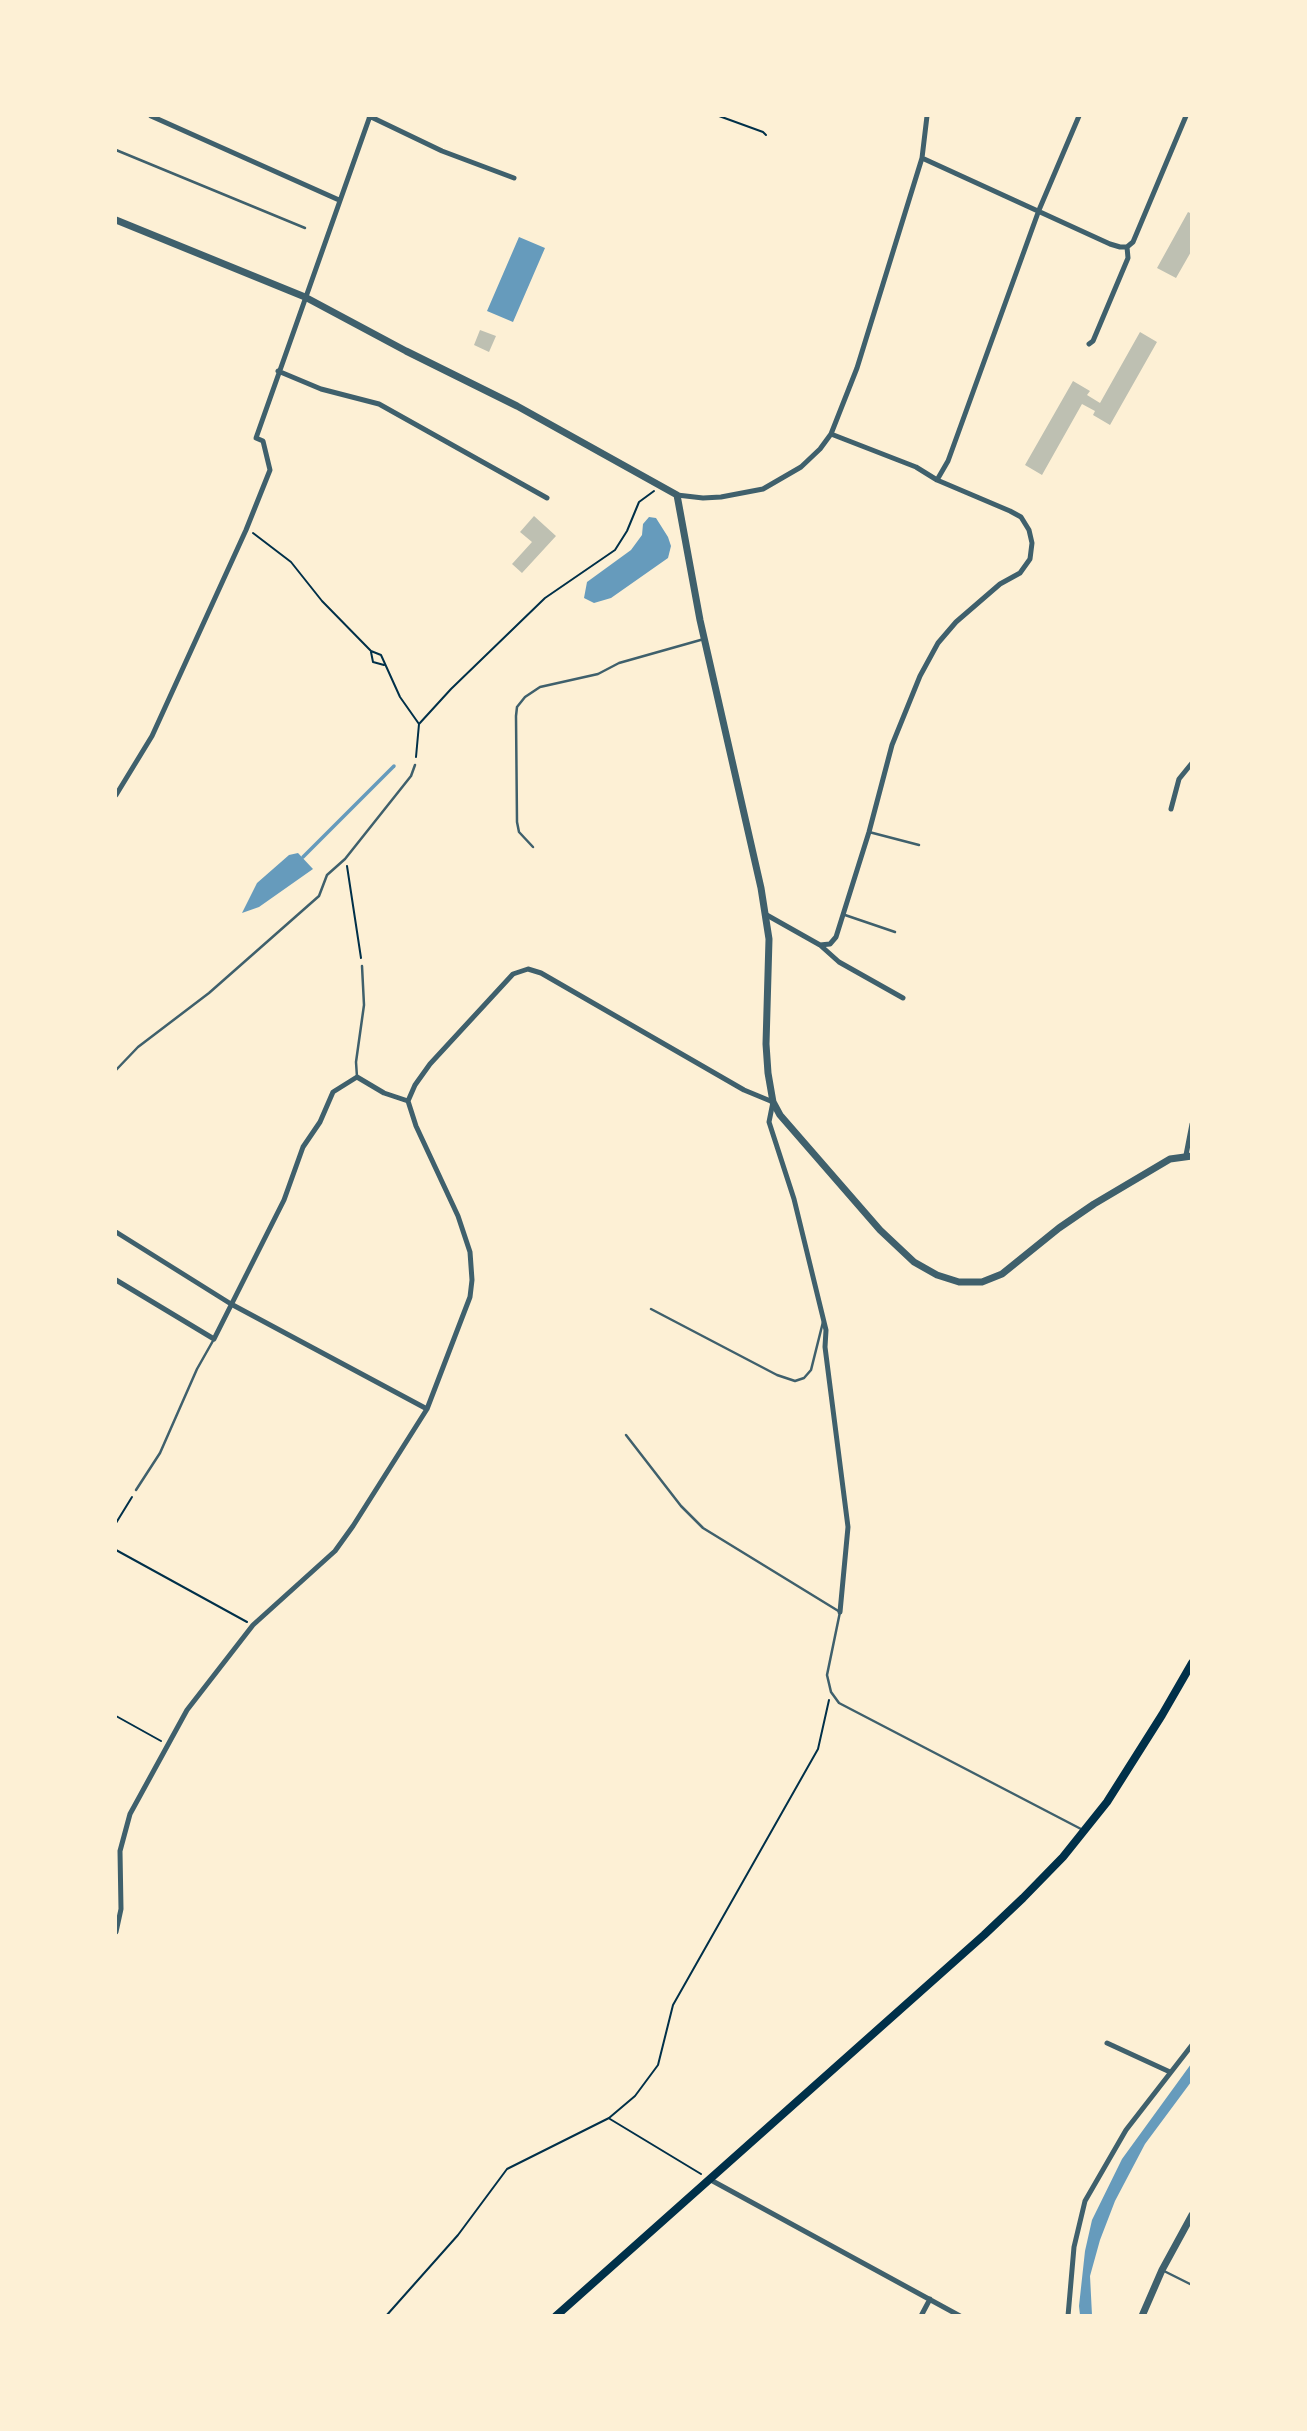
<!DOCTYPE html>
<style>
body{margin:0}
#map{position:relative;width:1307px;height:2431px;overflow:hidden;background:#fdf0d5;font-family:Cabin,sans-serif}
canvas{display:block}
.frame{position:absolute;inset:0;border:117px solid #fdf0d5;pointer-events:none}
</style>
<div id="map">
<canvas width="1307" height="2431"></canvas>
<div class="frame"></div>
</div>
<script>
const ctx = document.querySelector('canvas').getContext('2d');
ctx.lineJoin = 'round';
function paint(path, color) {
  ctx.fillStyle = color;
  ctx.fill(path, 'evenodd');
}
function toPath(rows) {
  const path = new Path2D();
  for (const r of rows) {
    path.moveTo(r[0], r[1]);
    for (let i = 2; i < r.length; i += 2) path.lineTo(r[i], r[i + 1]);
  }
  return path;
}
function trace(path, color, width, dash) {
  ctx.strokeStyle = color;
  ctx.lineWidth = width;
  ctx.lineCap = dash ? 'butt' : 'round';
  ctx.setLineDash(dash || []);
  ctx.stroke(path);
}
paint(toPath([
 [519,237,545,248,513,322,487,311],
 [649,517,656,518,668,537,671,546,668,558,611,598,594,603,584,598,587,582,631,550,642,535,643,524],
 [298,853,313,869,259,907,242,913,257,883,289,855],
 [1191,2064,1191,2082,1145,2144,1115,2201,1100,2240,1090,2276,1092,2315,1080,2315,1079,2306,1085,2251,1092,2220,1122,2159]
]), '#669bbc');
trace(toPath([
 [303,857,394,766]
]), '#669bbc', 3.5);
paint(toPath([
 [1188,212,1192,214,1192,250,1176,278,1157,268],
 [480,330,496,336,489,352,474,345],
 [1140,332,1157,342,1110,425,1093,415,1095,411,1082,404,1042,475,1025,465,1073,381,1090,391,1087,395,1100,403],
 [534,516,556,536,522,573,512,564,532,542,520,532]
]), '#bec0b2');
trace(toPath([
 [719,116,763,132,766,135],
 [253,533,291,562,322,601,371,651,381,655,400,697,419,724],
 [371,652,373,662,384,665],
 [416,757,419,724,451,689,545,598,615,550,627,531,639,502,654,491],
 [347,866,361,958],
 [116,1523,132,1497],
 [116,1550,247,1622],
 [116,1716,161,1741],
 [610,2119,701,2174],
 [386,2316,458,2235,507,2169,609,2118,635,2096,658,2065,673,2005,818,1749,829,1700]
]), '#003049', 2);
trace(toPath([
 [116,150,305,228],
 [869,832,919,845],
 [533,847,519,832,517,822,516,716,517,707,525,697,540,687,598,674,619,663,704,639],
 [845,915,895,932],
 [116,1070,138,1047,209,993,319,896,327,875,345,859,411,776,415,765],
 [357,1077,356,1062,364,1005,362,966],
 [651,1309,777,1375,795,1381,804,1378,811,1370,823,1322],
 [626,1435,681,1506,703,1528,840,1612,827,1675,831,1692,839,1703,1081,1829],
 [136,1490,160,1453,197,1369,214,1339],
 [1162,2270,1192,2285]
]), '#3f606c', 2.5);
trace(toPath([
 [151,116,339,200],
 [369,116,442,151,514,178],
 [922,158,1110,244,1120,247,1127,247],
 [1127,247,1133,242,1186,116],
 [1089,344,1093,341,1128,258,1127,247],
 [278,371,321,389,379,404,547,498],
 [937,480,948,461,1039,210,1079,116],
 [677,495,703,498,721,497,763,489,801,467,820,449,831,434,857,368,922,158,927,116],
 [116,795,152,736,246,530,270,470,263,441,256,438,370,116],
 [1171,809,1179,779,1192,763],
 [765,914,820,945,839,962,903,998],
 [820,945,830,944,836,937,869,832,892,745,920,676,938,643,956,622,1000,584,1020,573,1030,559,1032,543,1029,530,1021,517,1010,511,937,480,916,467,831,434],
 [408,1101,415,1085,430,1064,513,974,528,969,541,973,744,1090,773,1102,769,1122,794,1199,826,1330,825,1347,848,1527,840,1612],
 [1186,1155,1192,1124],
 [116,1232,231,1304,427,1409],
 [116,1280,214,1339,284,1200,303,1147,320,1122,333,1092,357,1077,384,1093,408,1101],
 [116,1932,121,1909,120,1851,130,1814,187,1710,253,1625,335,1551,353,1526,427,1409,470,1297,472,1280,470,1252,458,1216,416,1126,408,1101],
 [1107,2043,1170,2072],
 [709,2179,960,2316],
 [921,2316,930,2299],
 [1068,2316,1074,2247,1085,2201,1126,2130,1192,2045]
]), '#3f606c', 5);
trace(toPath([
 [116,220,305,297,406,351,517,406,677,495,700,620,761,888,769,939,766,1044,768,1073,773,1102,780,1115,880,1230,914,1262,937,1275,959,1282,982,1282,1002,1274,1059,1228,1094,1204,1170,1159,1192,1156],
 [1142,2316,1162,2270,1192,2215]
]), '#3f606c', 7);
trace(toPath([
 [556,2316,984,1935,1023,1898,1063,1857,1107,1802,1162,1715,1192,1663]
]), '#003049', 8);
</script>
